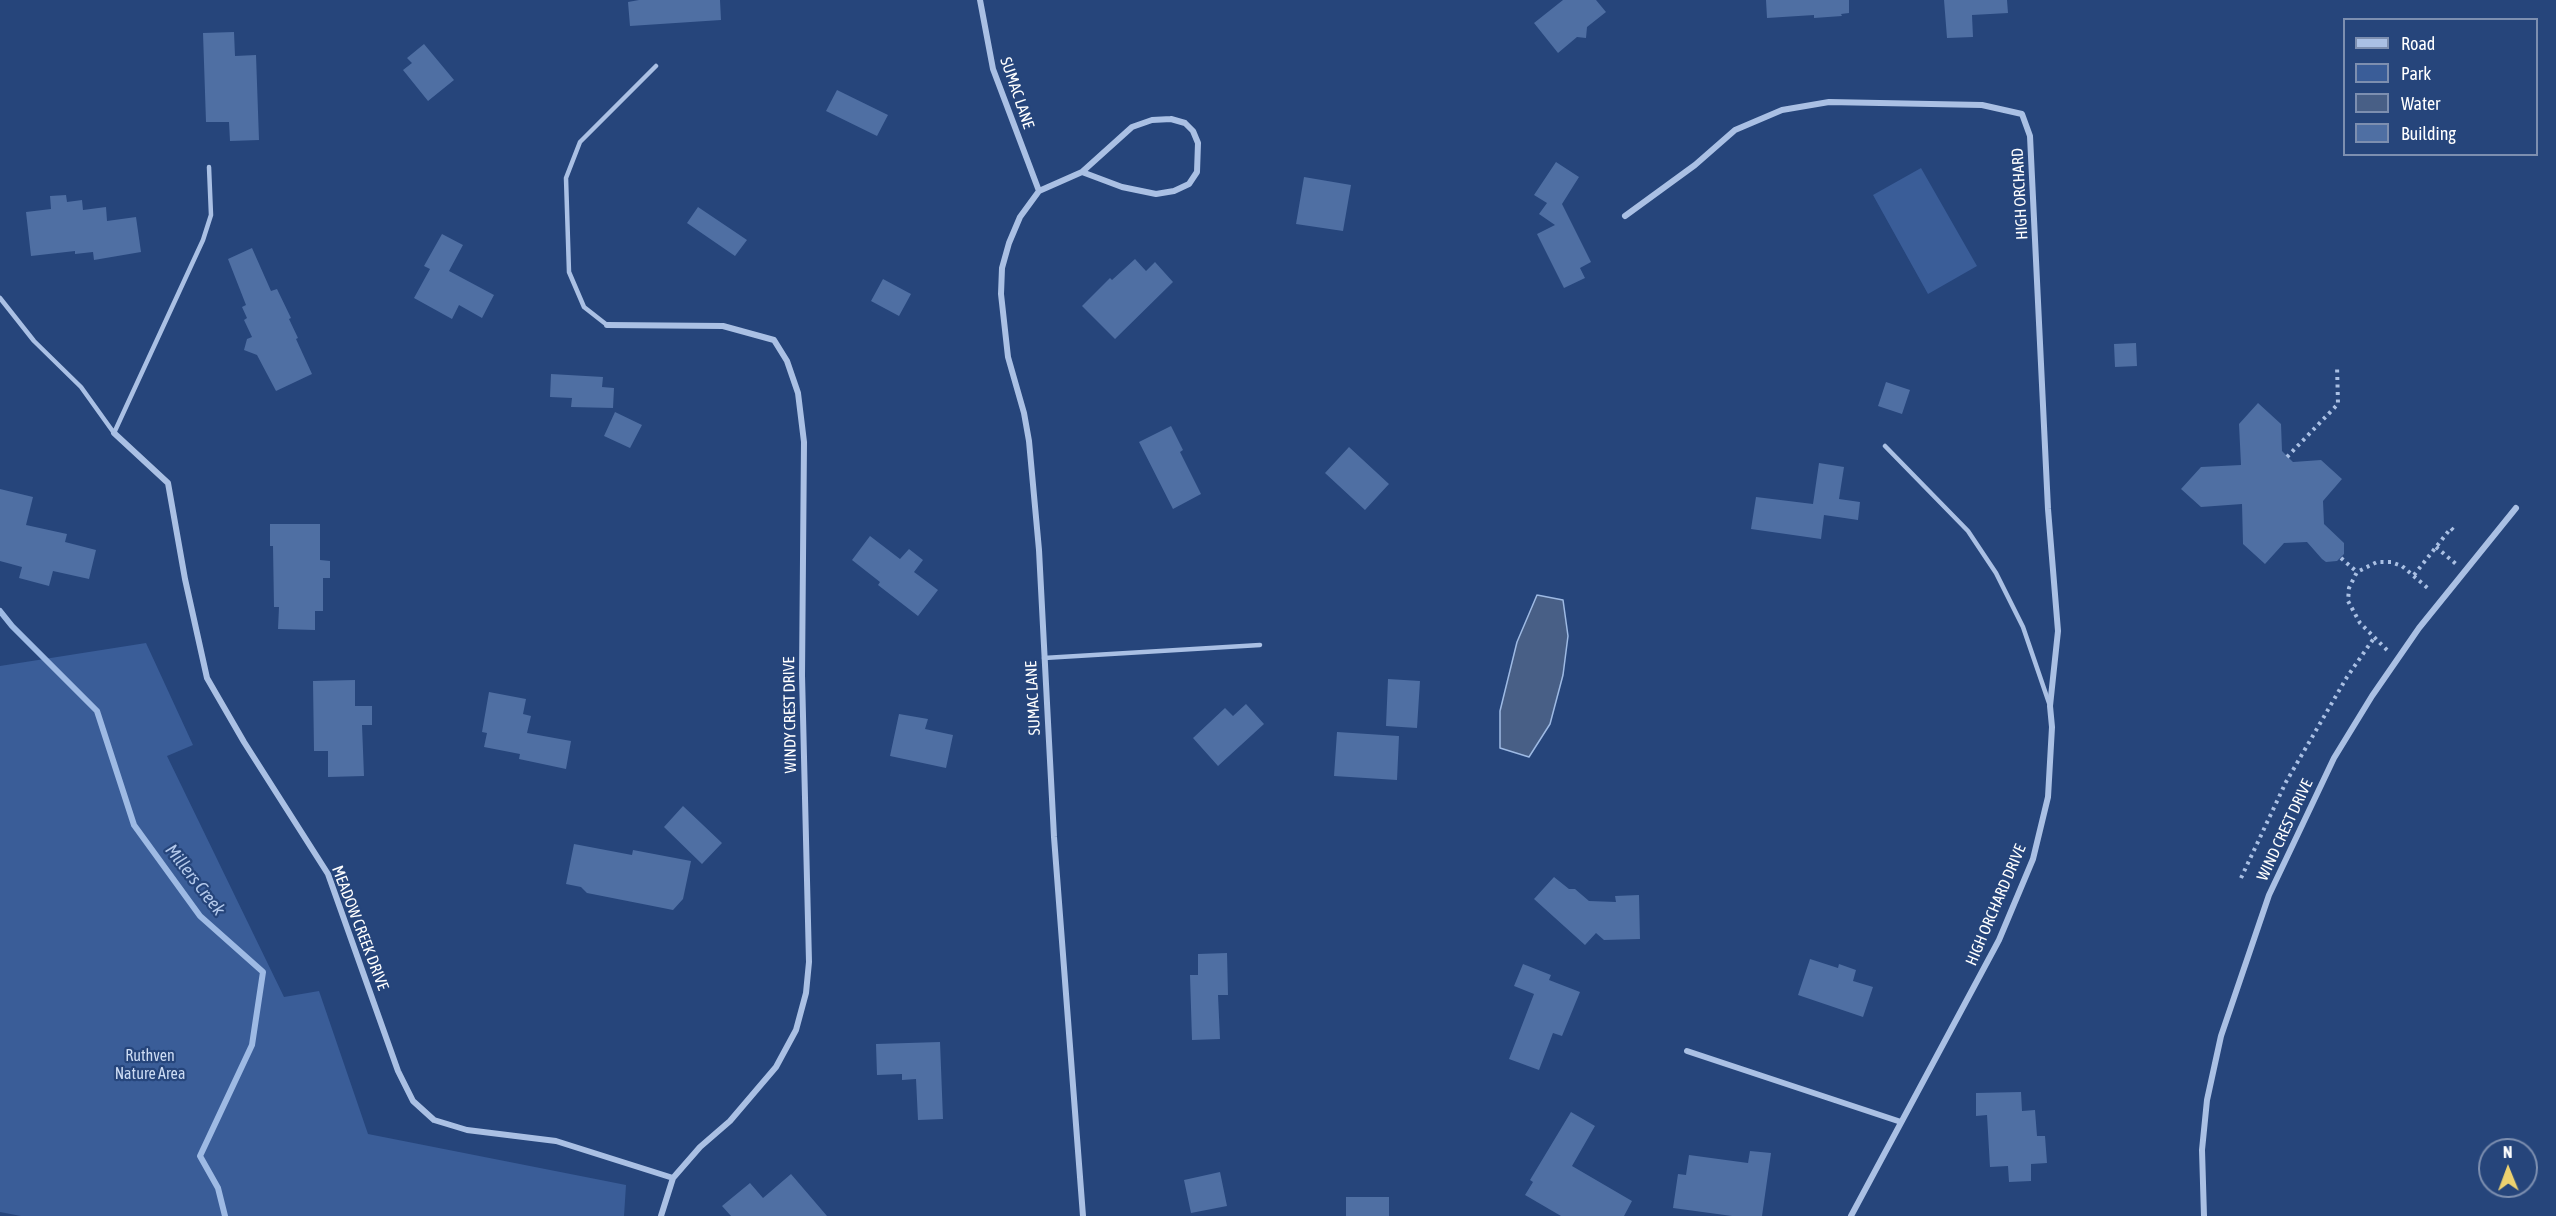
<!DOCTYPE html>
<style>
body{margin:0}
#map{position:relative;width:2556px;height:1216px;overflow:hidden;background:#26457b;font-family:"Asap Condensed",sans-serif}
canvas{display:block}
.legend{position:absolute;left:2343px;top:18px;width:195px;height:138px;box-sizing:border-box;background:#26457b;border:2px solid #7d8fb0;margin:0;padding:8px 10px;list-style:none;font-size:18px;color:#fff}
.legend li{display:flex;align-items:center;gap:12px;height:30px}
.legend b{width:30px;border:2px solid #7d8fb0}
.north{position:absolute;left:2478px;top:1138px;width:60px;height:60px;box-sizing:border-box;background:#26457b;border:2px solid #7d8fb0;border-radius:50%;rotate:359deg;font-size:16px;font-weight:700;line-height:24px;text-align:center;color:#fff}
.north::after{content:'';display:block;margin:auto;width:21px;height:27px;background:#ecd16f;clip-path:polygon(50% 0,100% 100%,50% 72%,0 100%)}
</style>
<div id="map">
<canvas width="2556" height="1216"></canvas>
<ul class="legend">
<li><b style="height:8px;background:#aac0e4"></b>Road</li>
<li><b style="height:16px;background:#3a5d98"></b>Park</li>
<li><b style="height:16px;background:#485f86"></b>Water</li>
<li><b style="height:16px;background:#4f6fa3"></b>Building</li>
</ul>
<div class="north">N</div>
</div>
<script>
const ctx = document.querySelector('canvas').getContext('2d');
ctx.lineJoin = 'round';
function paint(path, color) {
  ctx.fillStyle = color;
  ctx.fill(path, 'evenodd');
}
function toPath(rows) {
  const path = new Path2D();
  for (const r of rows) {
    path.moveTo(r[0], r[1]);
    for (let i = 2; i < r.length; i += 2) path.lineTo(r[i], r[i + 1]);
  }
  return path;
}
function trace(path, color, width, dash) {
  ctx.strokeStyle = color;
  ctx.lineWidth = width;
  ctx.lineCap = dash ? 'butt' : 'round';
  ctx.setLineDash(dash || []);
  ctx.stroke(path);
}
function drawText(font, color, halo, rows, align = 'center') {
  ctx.font = font + ' "Asap Condensed",sans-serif';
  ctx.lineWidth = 4.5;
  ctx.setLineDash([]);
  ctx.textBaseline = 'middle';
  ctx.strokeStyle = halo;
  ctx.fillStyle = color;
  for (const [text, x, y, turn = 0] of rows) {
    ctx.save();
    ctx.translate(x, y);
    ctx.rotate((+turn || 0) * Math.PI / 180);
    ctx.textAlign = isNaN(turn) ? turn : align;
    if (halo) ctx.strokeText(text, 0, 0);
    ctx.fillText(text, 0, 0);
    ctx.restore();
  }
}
paint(toPath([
 [1921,168,1977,266,1928,294,1873,195],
 [146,643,193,745,167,756,284,997,319,991,368,1134,626,1185,624,1216,21,1216,0,1212,0,666]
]), '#3a5d98');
const water = toPath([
 [1537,595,1563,600,1568,636,1563,675,1550,724,1529,757,1500,748,1500,711,1517,642,1537,595]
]);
paint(water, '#485f86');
trace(water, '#9ebae4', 1.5);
trace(toPath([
 [0,611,12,626,97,711,134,825,200,916,263,972,252,1045,200,1156,218,1188,225,1216]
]), '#9ebae4', 6);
paint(toPath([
 [639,0,720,0,721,20,630,26,628,2],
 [1563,0,1596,0,1606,12,1587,27,1586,38,1577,37,1558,53,1534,23],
 [1766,0,1849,0,1849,13,1841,14,1842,16,1814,18,1814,15,1767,18],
 [1944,0,2007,0,2008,13,1972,15,1973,37,1947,38],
 [234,32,235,56,256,55,259,140,230,141,229,122,206,122,203,33],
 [424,44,454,80,428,101,403,70,412,63,407,58],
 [837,90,888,115,877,136,826,111],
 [1556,162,1579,177,1562,204,1591,262,1580,268,1585,278,1564,288,1537,234,1555,225,1539,214,1547,203,1534,195],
 [1304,177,1351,185,1343,231,1296,224],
 [66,195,67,202,82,200,83,210,106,207,107,221,136,217,141,252,94,260,93,252,75,254,75,251,31,256,26,212,51,209,50,196],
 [698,207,747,240,735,256,687,223],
 [442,234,463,245,449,271,494,295,482,318,459,305,452,319,414,298,430,269,424,266],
 [252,248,271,291,277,289,291,318,289,319,298,338,296,339,312,374,276,391,257,355,244,350,247,339,252,337,244,320,247,318,242,307,246,305,228,259],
 [1135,259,1146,271,1155,262,1173,282,1115,339,1082,306,1110,278,1112,280],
 [883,279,911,294,899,316,871,301],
 [2136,343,2137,366,2115,367,2114,344],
 [551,374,603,377,602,387,614,388,613,408,571,407,572,398,550,397],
 [1886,382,1910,390,1902,414,1878,406],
 [2258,403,2281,424,2282,451,2293,462,2321,460,2342,479,2323,501,2324,524,2344,543,2344,554,2337,561,2326,562,2322,559,2307,542,2284,543,2265,564,2243,544,2242,504,2201,507,2181,489,2201,467,2241,465,2239,424],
 [615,412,642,425,630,448,604,436],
 [1171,426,1183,450,1180,452,1201,494,1173,509,1139,442],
 [1349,447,1389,484,1365,510,1325,473],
 [1819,463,1844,467,1839,499,1860,502,1858,520,1824,515,1821,539,1751,529,1756,497,1813,504],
 [0,489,33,497,26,525,67,534,65,542,96,550,89,579,53,571,49,586,19,578,22,567,0,561],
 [270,524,320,524,320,560,330,561,330,578,323,578,323,611,315,611,315,630,278,629,279,607,274,607,273,546,270,546],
 [870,536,900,559,909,549,923,560,914,572,938,590,918,616,878,585,880,582,852,560],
 [1388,679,1420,681,1417,728,1386,726],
 [355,680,355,706,372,706,372,725,362,725,364,776,328,777,328,751,314,751,313,681],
 [489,692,526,699,523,714,531,716,527,733,571,741,566,769,519,759,520,754,484,747,487,733,482,732],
 [1246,704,1264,724,1218,766,1193,738,1225,708,1233,716],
 [899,714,928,719,925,729,953,735,946,768,890,756],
 [1337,732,1399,736,1397,780,1334,776],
 [683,806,722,843,702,864,664,827],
 [574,844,632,855,633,850,691,861,683,899,673,910,587,893,581,887,566,884],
 [1554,877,1569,889,1575,889,1589,901,1616,902,1615,896,1639,895,1640,939,1604,940,1596,933,1585,945,1534,899],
 [1227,953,1228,995,1218,995,1220,1039,1192,1040,1190,975,1198,975,1198,954],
 [1810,959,1838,968,1839,964,1856,970,1853,981,1873,987,1863,1017,1798,995],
 [1523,964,1551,975,1549,980,1580,992,1562,1036,1553,1033,1539,1070,1509,1059,1534,994,1514,986],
 [940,1042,943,1119,918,1120,916,1079,902,1080,902,1074,877,1075,876,1044],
 [2021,1092,2022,1111,2035,1110,2037,1136,2045,1136,2047,1163,2031,1164,2031,1181,2009,1182,2008,1166,1990,1167,1987,1115,1976,1116,1976,1093],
 [1571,1112,1595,1126,1572,1166,1632,1201,1624,1216,1561,1216,1525,1195,1533,1182,1530,1180],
 [1750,1151,1771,1153,1762,1216,1732,1216,1673,1208,1678,1174,1686,1175,1689,1155,1748,1163],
 [1220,1172,1227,1206,1191,1213,1184,1180],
 [791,1174,827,1216,731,1216,722,1206,750,1183,763,1198],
 [1346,1197,1389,1197,1389,1216,1346,1216]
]), '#4f6fa3');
trace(toPath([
 [2287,457,2338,404,2337,365],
 [2436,547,2456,564],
 [2341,558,2357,572],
 [2414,575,2451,528,2456,533],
 [2387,650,2360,623,2348,601,2349,588,2357,572,2377,562,2391,562,2402,566,2430,590],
 [2241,878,2286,782,2347,677,2374,638]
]), '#aac0e4', 4, [3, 4.5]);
trace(toPath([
 [0,298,34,341,81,387,114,433,203,240,211,215,209,167],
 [607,325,584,307,569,272,566,178,580,142,656,66],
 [1885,446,1968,531,1996,573,2023,627,2049,703],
 [1044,658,1260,645]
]), '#aac0e4', 4.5);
trace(toPath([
 [980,0,993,69,1039,191,1020,217,1009,243,1002,268,1001,294,1008,357,1024,413,1029,441,1039,550,1054,837,1083,1216],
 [1171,119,1185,123,1193,131,1198,143,1197,172,1189,184,1174,191,1156,194,1122,187,1082,172,1132,127,1152,120,1171,119],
 [1039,191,1082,172],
 [1625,216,1695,165,1735,130,1782,110,1829,102,1982,105,2022,114,2030,136,2048,509,2058,631,2050,706,2052,727,2048,797,2033,859,1999,940,1851,1216],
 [607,325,723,326,774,340,787,361,798,393,804,442,802,675,809,962,806,993,796,1030,776,1067,730,1121,700,1147,673,1178,661,1216],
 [114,433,168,483,185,579,207,678,244,742,328,874,398,1071,413,1101,434,1120,467,1130,556,1141,673,1178],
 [1687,1051,1901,1122],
 [2204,1216,2202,1150,2207,1100,2221,1036,2269,895,2334,758,2372,696,2419,628,2516,508]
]), '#aac0e4', 6);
drawText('16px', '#fff', '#26457b', [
 ["SUMAC LANE",1017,93,71],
 ["HIGH ORCHARD",2020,194,-93],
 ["SUMAC LANE",1033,698,-93],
 ["WINDY CREST DRIVE",790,715,-91],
 ["WIND CREST DRIVE",2285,830,-65],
 ["HIGH ORCHARD DRIVE",1996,905,-67],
 ["MEADOW CREEK DRIVE",360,928,69]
]);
drawText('16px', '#ccdbf3', '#26457b', [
 ["Ruthven",150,1056],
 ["Nature Area",150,1074]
]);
drawText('italic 18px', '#b5caec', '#26457b', [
 ["Millers Creek",195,880,52]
]);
</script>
